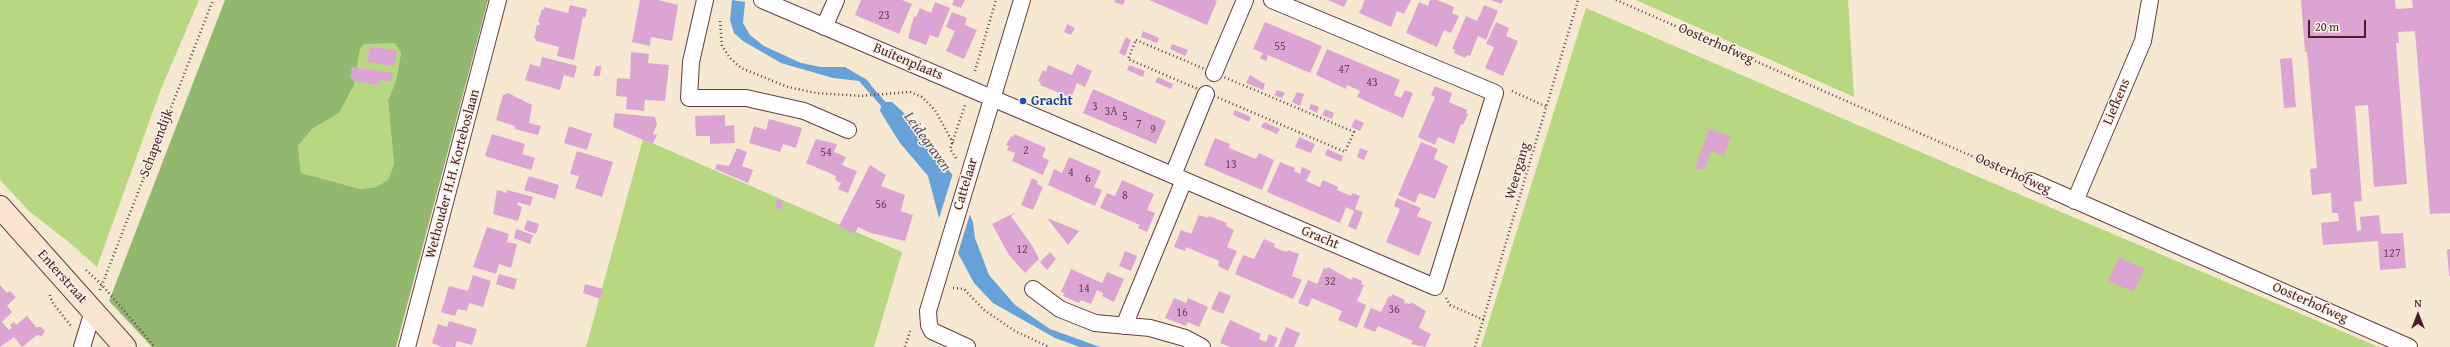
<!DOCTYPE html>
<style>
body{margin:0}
#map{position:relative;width:2450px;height:347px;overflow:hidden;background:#f7e9d1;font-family:"Gentium Book Plus",serif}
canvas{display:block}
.north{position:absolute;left:2398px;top:295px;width:40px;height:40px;-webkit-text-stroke:3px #fcf5e5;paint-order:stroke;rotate:0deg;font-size:11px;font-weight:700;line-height:16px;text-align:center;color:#4a1f2b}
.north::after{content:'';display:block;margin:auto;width:14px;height:18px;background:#4a1f2b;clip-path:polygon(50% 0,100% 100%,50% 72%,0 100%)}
.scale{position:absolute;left:2308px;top:20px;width:58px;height:18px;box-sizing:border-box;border:2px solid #4a1f2b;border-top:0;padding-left:5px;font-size:12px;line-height:14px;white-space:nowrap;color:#4a1f2b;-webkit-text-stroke:3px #fcf5e5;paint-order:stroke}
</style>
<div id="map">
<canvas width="2450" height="347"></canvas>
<div class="north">N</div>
<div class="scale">20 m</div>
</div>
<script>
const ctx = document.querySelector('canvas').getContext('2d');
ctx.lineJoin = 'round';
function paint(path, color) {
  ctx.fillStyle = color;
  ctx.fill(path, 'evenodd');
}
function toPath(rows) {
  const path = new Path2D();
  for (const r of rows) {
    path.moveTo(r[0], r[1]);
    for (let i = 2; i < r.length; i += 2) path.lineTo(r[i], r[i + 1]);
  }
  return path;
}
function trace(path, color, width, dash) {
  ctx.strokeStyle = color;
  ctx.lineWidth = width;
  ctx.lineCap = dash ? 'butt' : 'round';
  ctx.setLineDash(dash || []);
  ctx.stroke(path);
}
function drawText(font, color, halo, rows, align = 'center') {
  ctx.font = font + ' "Gentium Book Plus",serif';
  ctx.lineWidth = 3;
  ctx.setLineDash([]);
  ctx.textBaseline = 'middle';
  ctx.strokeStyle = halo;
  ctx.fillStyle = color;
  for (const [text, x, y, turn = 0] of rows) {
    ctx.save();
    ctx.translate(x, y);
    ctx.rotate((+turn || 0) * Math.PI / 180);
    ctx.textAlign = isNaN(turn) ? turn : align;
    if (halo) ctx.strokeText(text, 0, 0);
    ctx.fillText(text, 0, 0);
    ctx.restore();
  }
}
paint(toPath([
 [0,0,199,0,161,89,97,267,70,243,30,212,0,180],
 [1636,0,1848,0,1854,97],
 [1586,8,1974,175,2379,347,1481,347],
 [395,42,401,53,396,81,388,100,394,164,388,180,376,187,361,189,301,173,298,146,312,129,339,113,354,85,360,49,364,43],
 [643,139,902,252,874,347,586,347]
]), '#b7d880');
paint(toPath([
 [225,0,488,0,396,347,152,347,109,301],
 [395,43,401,53,396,81,388,100,394,164,388,180,376,187,361,189,301,173,298,146,312,129,339,113,354,85,360,49,364,44]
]), '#91b86e');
paint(toPath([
 [732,0,745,2,743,23,750,35,764,46,801,63,821,67,845,67,867,80,871,85,869,88,859,81,833,78,781,63,743,41,734,33,730,20],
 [882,102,892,102,904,113,930,152,945,165,954,177,973,222,975,238,989,275,1015,305,1050,329,1100,347,1080,347,1055,338,993,303,974,283,939,218,928,176,900,143,880,111]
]), '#66a2d7');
paint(toPath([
 [953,173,971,211,957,256,938,222]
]), '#f7e9d1');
trace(toPath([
 [863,81,886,107]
]), '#66a2d7', 6);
paint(toPath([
 [640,0,658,0,678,5,672,41,651,37,650,46,632,42],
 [861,0,902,0,912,4,899,34,855,15],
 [954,0,965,0,961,8,952,5],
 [1115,0,1125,0,1123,5,1114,2],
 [1149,0,1214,0,1217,1,1207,25],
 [1328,0,1347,0,1344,7],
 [1365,0,1411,0,1404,14,1397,11,1391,27,1359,13],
 [1430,0,1437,0,1454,7,1452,13,1459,16,1451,33,1444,30,1437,47,1406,33,1419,2,1428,6],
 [1491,0,1503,0,1501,4],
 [2301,0,2395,0,2396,9,2413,8,2412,0,2450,0,2450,213,2430,214,2415,31,2398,32,2399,43,2396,43,2407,184,2374,187,2368,105,2355,106,2362,201,2354,202,2357,231,2361,230,2360,217,2379,215,2381,234,2403,233,2406,268,2380,270,2378,241,2323,245,2321,223,2339,221,2338,213,2332,213,2331,193,2312,195,2310,169,2317,168,2307,52,2305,52],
 [935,2,950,8,938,38,930,35,926,45,908,38,914,16,916,17,920,8,931,13],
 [570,5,587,9,585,18,583,17,574,60,557,56,559,47,536,41,536,39,534,38,537,25,540,25,540,23,538,22,542,9,544,10,544,7,568,13],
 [1484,5,1498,11,1486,40,1478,36,1470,56,1467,55,1465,58,1454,53,1455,50,1452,49,1466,16,1477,21],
 [952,12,967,18,965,25,977,30,964,59,946,51,955,31,946,27],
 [1265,22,1322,46,1310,73,1268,55,1266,61,1260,58,1263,53,1253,49],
 [1496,22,1509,28,1506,36,1518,41,1503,76,1485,68,1494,47,1486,44],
 [1067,24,1075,28,1071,35,1064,32],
 [1143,31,1159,38,1157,43,1141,37],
 [1126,37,1131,40,1125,56,1119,53],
 [1172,44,1188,50,1185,56,1170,49],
 [370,46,397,51,394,66,367,62],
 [1327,49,1400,80,1394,95,1401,98,1405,90,1413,93,1403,118,1357,97,1360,91,1347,85,1346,89,1316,75],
 [631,52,649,54,648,63,669,65,665,101,645,100,644,111,626,109,627,97,616,96,617,78,630,79],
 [542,57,577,66,574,78,564,75,560,90,525,80,530,64,540,67],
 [2292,58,2296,107,2284,108,2280,59],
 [1077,64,1092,71,1085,87,1077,83,1071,98,1040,85,1041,83,1038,81,1043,70,1046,72,1048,65,1072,75],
 [1129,65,1145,71,1143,77,1127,70],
 [596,66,601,66,600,76,593,76],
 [352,67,393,73,391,82,380,80,379,85,353,81,353,79,350,78],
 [1250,75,1265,84,1263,90,1246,83],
 [1158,77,1173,84,1171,89,1155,82],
 [1435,86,1452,93,1449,102,1467,110,1466,113,1468,114,1463,125,1461,124,1454,144,1438,137,1435,145,1418,137,1435,97,1431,95],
 [1093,89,1166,121,1156,144,1083,113],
 [1277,90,1285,93,1282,98,1274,95],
 [1297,92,1304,94,1300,106,1292,102],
 [508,93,532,105,529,123,541,126,538,135,515,129,515,126,496,120,503,95],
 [1311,104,1319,107,1317,113,1309,109],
 [1325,109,1334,113,1332,119,1322,115],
 [1235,110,1251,117,1249,122,1233,115],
 [615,113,655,117,657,124,653,134,657,135,653,144,613,127],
 [725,115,725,126,734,125,735,143,710,144,710,136,696,136,695,116],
 [769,119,802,128,796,148,783,144,780,152,749,143,754,126,766,130],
 [1355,119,1364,123,1360,131,1351,127],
 [1264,122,1280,129,1277,134,1261,127],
 [569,126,592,134,587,150,564,143],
 [1709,129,1731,136,1724,156,1711,151,1704,170,1695,168],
 [492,134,525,144,522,154,535,158,531,170,485,156],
 [1014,134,1046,148,1042,157,1049,160,1043,175,1012,161,1015,153,1007,150,1009,146,1006,145,1011,136,1013,137],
 [1299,137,1315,144,1311,153,1295,147],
 [1215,138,1230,144,1229,148,1256,159,1259,153,1274,160,1262,190,1204,165],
 [816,139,837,144,834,152,846,157,842,165,857,171,848,193,838,189,841,183,835,180,836,176,806,163],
 [1421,142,1438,149,1434,159,1448,166,1435,199,1419,193,1415,203,1398,195],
 [737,148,747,152,742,166,753,170,748,183,715,169,717,164,729,166],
 [1360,148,1368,151,1364,160,1357,157],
 [1327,149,1343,156,1341,162,1325,155],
 [577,151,613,162,602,197,575,188,579,176,570,174],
 [1069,157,1101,171,1094,187,1102,190,1095,206,1048,185,1054,169,1062,173],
 [1280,162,1295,168,1294,171,1300,174,1302,167,1311,171,1306,181,1320,187,1323,180,1338,187,1337,190,1351,196,1352,193,1360,196,1355,209,1363,212,1356,230,1348,226,1354,211,1346,207,1340,223,1267,192],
 [870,165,886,175,881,186,905,195,901,211,913,215,905,241,871,233,858,227,855,234,839,226],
 [529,176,559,185,555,199,524,190],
 [1032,178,1038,181,1037,184,1043,187,1033,210,1021,205],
 [1122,180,1154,194,1147,210,1155,213,1147,232,1138,228,1140,225,1100,208,1107,193,1115,196],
 [497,190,507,193,507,190,533,197,530,206,518,202,517,205,522,207,518,221,493,214],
 [1397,198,1421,208,1417,216,1432,222,1419,256,1386,242,1400,209,1394,206],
 [777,199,783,201,781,210,775,208],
 [1016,212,1011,216,1033,247,1039,259,1025,273,1009,255,992,224],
 [1199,215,1208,218,1209,216,1227,223,1226,226,1234,230,1227,247,1237,251,1228,271,1218,266,1219,261,1186,247,1185,251,1174,247,1181,230,1191,234],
 [1047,218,1079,231,1068,245],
 [527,220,539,224,536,234,524,230],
 [487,227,509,234,507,242,517,244,511,268,499,264,496,274,473,267],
 [516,229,533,235,530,244,514,238],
 [1264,239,1275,244,1274,247,1280,250,1287,252,1288,250,1299,254,1292,276,1302,280,1293,299,1235,274,1243,255,1254,259],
 [2450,249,2450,276,2449,276,2447,250],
 [1125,251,1137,256,1131,271,1119,266],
 [1050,252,1056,259,1047,270,1040,262],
 [2119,257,2144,269,2134,292,2108,281],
 [1328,267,1351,280,1353,277,1362,281,1361,284,1364,285,1357,301,1366,305,1357,328,1338,320,1342,311,1312,298,1308,307,1298,303,1308,280,1317,284,1324,268,1327,269],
 [1071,269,1102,283,1107,272,1124,279,1114,302,1102,296,1103,293,1097,290,1091,304,1081,300,1079,303,1063,296,1065,293,1061,292],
 [499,274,517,279,514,290,496,284],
 [473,275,491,281,483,307,469,303,467,311,458,309,455,316,441,312,449,286,468,291],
 [585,284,603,289,601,299,583,293],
 [0,285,7,293,10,291,16,297,7,306,12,312,2,322,9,330,12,328,10,325,14,322,16,325,27,316,36,327,41,327,45,331,42,336,37,335,22,347,14,337,0,347],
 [1219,291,1231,296,1223,314,1211,309],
 [1392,294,1405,300,1404,303,1410,304,1411,302,1426,311,1419,328,1431,334,1425,347,1411,344,1413,341,1378,326,1375,332,1363,327,1371,308,1381,312,1389,296,1391,297],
 [1174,298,1186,303,1188,298,1208,307,1199,327,1188,322,1186,326,1165,318],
 [1230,320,1261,334,1259,339,1266,342,1269,334,1278,338,1274,347,1231,347,1220,343],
 [449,321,477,329,472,345,457,341,455,347,441,347,432,343,438,324,447,327],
 [1286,327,1300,333,1294,347,1278,347]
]), '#dca4d3');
const minor = toPath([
 [705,0,691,62,689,98,746,98,804,111,848,130],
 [762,0,1435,287,1495,93,1272,0],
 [824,27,836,0],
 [1214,73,1245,0],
 [1173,175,1206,94],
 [2031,181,2409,347],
 [2075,201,2143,41,2150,0],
 [1033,289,1060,309,1095,323,1150,328,1185,338,1202,347],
 [1124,326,1184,180],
 [82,347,93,311],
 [407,347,498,0],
 [967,347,932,331,929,325,928,311,1022,0]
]);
const secondary = toPath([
 [0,207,125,347]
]);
trace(minor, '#643d44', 18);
trace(secondary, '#643d44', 24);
trace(toPath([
 [1616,0,2015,175],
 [720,21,722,46,730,58,741,68,788,87,816,93,861,96,910,92,922,97,935,110,953,143],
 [1136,40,1354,132,1345,152,1128,59,1136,40],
 [975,71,996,0],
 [1512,91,1547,107],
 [956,158,950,149,965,105],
 [86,270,102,285,155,347],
 [953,288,964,289,984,310,1015,331,1049,347],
 [100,290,213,0],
 [50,295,52,302,71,326],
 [1446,298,1450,305,1484,320],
 [905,347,911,328],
 [1475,347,1578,0]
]), '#643d44', 2.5, [1, 3]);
trace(minor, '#fff', 16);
trace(secondary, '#fde4d1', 22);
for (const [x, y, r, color] of [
 [1023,101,4,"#1a4fb4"]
]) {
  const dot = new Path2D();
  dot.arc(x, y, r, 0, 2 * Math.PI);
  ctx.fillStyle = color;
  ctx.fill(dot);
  trace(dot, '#fcf5e5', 1.5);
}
drawText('12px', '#6e4055', null, [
 ["23",884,16],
 ["55",1280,47],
 ["47",1344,70],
 ["43",1372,83],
 ["3",1095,107],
 ["3A",1111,112],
 ["5",1125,117],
 ["7",1139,125],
 ["9",1153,130],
 ["2",1026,151],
 ["54",826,153],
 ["13",1231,165],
 ["4",1071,173],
 ["6",1088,179],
 ["8",1125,196],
 ["56",881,205],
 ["12",1022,250],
 ["127",2392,254],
 ["32",1330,282],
 ["14",1084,289],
 ["36",1394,310],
 ["16",1182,313]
]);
drawText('14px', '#4a1f2b', '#fcf5e5', [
 ["Oosterhofweg",1716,44,24],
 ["Buitenplaats",908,62,23],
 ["Liefkens",2117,102,-67],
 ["Schapendijk",157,143,-69],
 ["Weergang",1518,171,-74],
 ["Wethouder H.H. Korteboslaan",453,174,-75],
 ["Oosterhofweg",2013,174,24],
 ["Cattelaar",966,184,-73],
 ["Gracht",1320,238,23],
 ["Enterstraat",62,277,48],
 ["Oosterhofweg",2310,303,24]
]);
drawText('bold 14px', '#164399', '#fcf5e5', [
 ["Gracht",1031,101]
], 'left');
drawText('italic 15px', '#555370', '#fcf5e5', [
 ["Leidegraven",927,142,54]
]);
</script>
